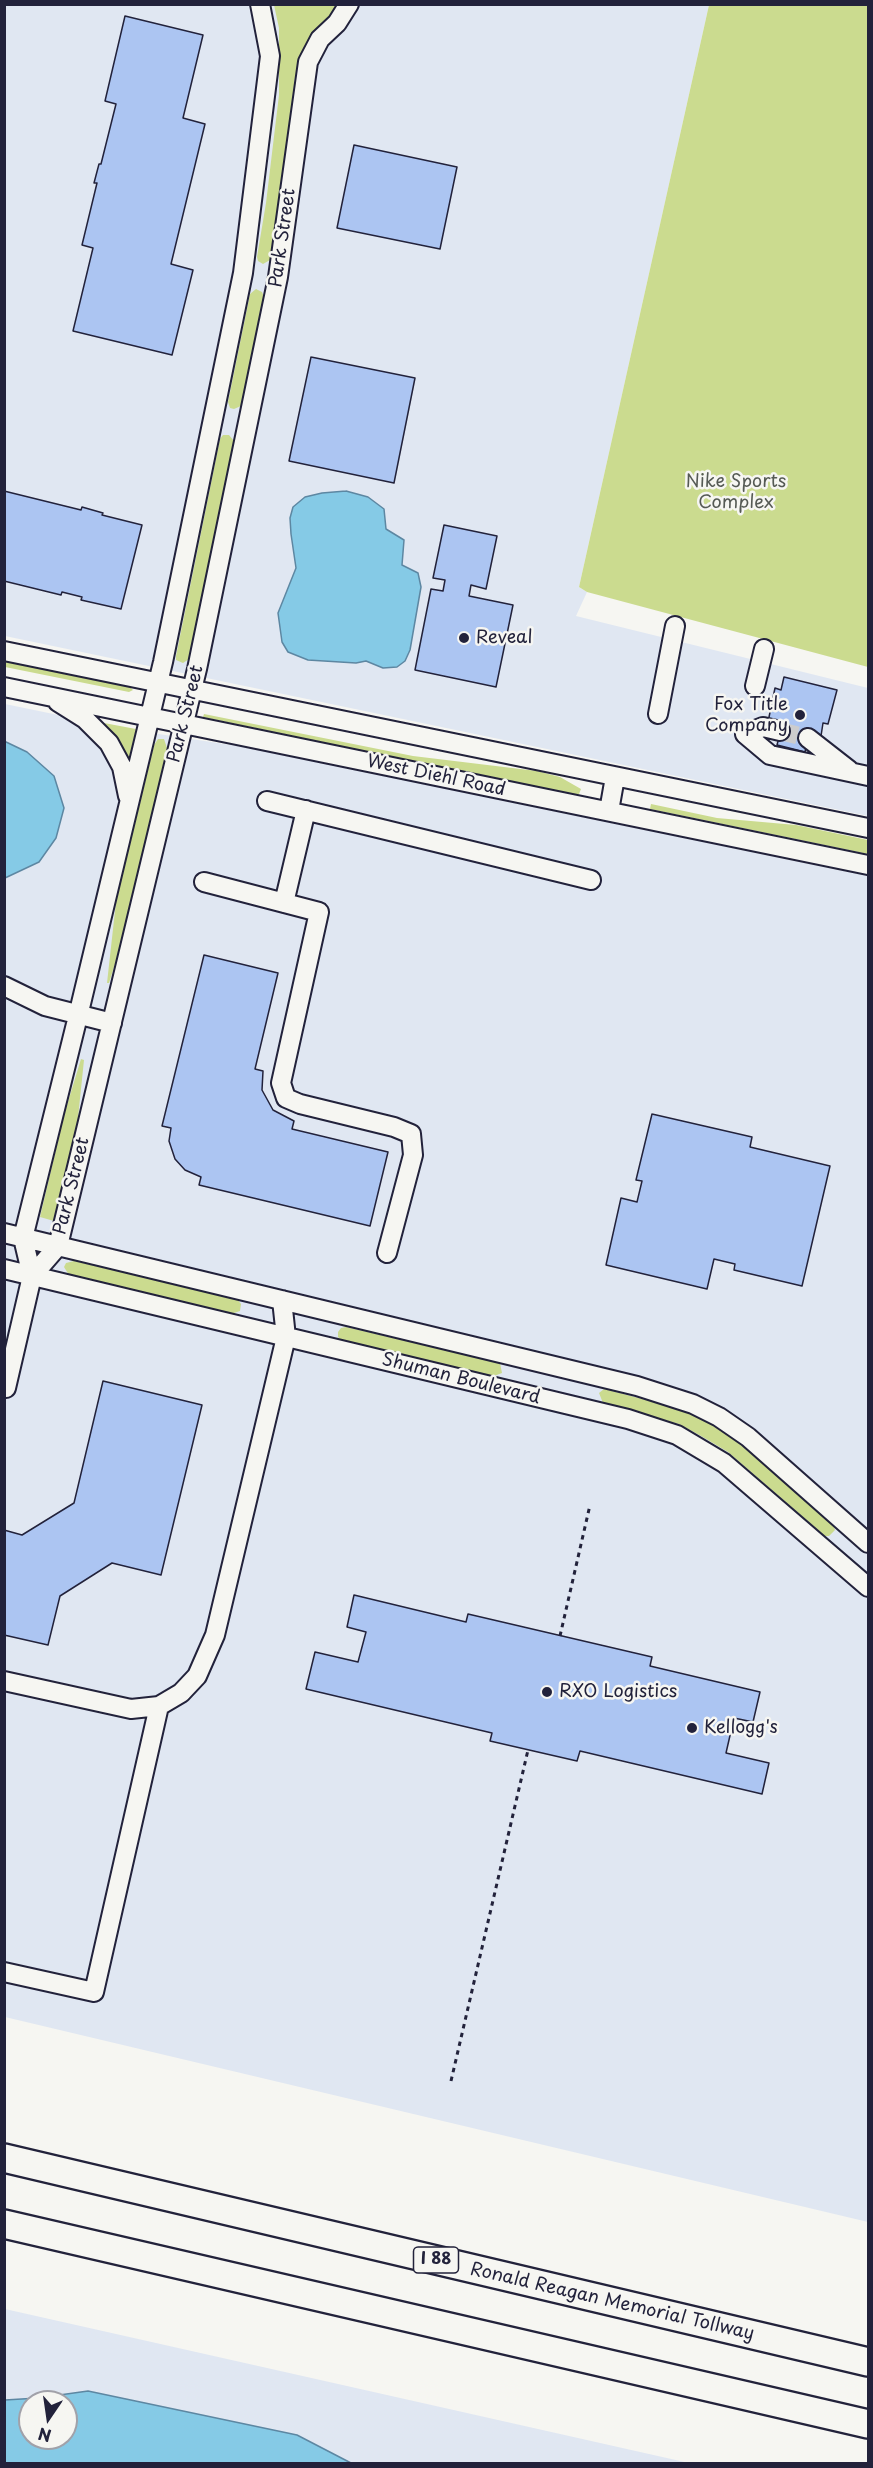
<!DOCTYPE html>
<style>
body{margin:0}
#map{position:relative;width:873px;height:2468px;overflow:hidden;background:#f6f6f2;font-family:"Playpen Sans",sans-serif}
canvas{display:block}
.frame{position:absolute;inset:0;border:6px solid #22223b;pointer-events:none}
.north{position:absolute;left:18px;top:2390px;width:60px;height:60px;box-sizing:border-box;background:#f6f6f2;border:2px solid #a1a1a9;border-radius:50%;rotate:193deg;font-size:16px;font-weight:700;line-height:24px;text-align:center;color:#22223b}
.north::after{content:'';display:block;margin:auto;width:21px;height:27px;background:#22223b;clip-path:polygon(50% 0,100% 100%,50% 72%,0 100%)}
</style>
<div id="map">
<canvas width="873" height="2468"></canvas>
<div class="frame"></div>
<div class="north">N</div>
</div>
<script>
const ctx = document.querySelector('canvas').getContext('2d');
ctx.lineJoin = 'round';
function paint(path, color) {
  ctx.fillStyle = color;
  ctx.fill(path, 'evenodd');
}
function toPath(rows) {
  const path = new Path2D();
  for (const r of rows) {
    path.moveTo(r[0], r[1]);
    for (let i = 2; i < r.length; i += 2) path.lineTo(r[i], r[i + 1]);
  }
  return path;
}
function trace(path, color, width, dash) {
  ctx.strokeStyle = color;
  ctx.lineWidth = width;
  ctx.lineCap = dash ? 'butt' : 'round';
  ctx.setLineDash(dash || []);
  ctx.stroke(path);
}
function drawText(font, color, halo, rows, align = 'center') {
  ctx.font = font + ' "Playpen Sans",sans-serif';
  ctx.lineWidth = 5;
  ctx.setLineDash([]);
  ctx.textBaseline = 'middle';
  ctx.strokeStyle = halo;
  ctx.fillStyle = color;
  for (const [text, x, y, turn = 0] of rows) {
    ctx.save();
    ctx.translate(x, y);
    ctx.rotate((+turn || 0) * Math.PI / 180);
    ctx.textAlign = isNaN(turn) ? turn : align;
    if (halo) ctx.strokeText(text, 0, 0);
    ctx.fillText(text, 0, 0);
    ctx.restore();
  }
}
paint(toPath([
 [5,5,709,5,579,587,587,592,576,616,868,688,868,816,5,636],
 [5,704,126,729,244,747,868,876,868,2222,5,2017],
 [5,2309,689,2463,5,2463],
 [30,2402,66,2402,66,2438,30,2438]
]), '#e0e7f2');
paint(toPath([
 [274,5,340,5,333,17,310,38,295,77,276,230,270,260,263,264,258,261,257,257,266,203,279,95,279,28],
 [709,5,868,5,868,667,587,592,579,587],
 [256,289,262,292,264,297,241,406,234,409,230,408,228,402,250,294],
 [223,435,229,435,234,441,189,659,183,663,176,660,176,656,220,439],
 [5,661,130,687,133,690,129,692,5,667],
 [204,714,413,756,537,771,560,777,581,789,579,794,570,794,203,717],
 [104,723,136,729,129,759],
 [158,739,164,739,167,748,123,938,109,983,107,983,116,902,154,745],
 [651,804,717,818,796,825,868,840,868,854,650,809],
 [81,1059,84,1060,76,1137,54,1221,40,1217,64,1115],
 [74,1261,237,1299,241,1304,240,1311,231,1314,69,1275,64,1267,66,1263],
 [346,1327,500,1363,502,1373,494,1376,342,1341,338,1337,338,1332,341,1328],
 [604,1389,677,1408,705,1420,739,1443,833,1524,835,1530,829,1536,825,1536,728,1452,701,1436,679,1424,603,1403,599,1393]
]), '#cbdb8f');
const water = toPath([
 [346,491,368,497,384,509,386,529,404,540,402,565,418,573,421,587,410,650,405,661,397,667,383,668,366,661,356,663,308,660,288,652,282,642,278,613,296,568,291,534,290,518,293,507,305,497,322,493,346,491],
 [4,741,27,752,54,776,64,808,56,838,39,862,5,878,4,741],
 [88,2391,297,2435,351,2463,5,2463,5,2400,38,2398,88,2391],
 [30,2402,66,2402,66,2438,30,2438,30,2402]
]);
paint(water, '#85cae6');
trace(water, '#5d87a2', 1.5);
const building = toPath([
 [125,16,203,35,183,118,205,124,171,264,193,270,172,355,73,331,93,248,82,245,97,183,94,183,99,164,101,164,116,104,105,101,125,16],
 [354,145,457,167,440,249,337,228,354,145],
 [311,357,415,378,394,483,289,461,311,357],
 [4,491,81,510,82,507,103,513,102,515,142,525,121,609,81,600,82,597,62,592,61,595,4,581,4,491],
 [444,525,497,536,486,589,471,585,469,596,513,605,496,687,415,670,431,589,443,591,445,580,433,578,444,525],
 [784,677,837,690,828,724,823,723,821,736,809,733,805,752,777,745,782,726,768,722,775,688,781,690,784,677],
 [204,955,278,973,255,1069,263,1071,262,1090,273,1110,294,1121,292,1129,388,1152,370,1226,199,1185,201,1177,185,1170,175,1159,169,1141,171,1128,162,1126,204,955],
 [652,1114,752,1137,750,1147,830,1166,802,1286,734,1270,735,1264,714,1259,707,1289,606,1265,621,1198,637,1202,642,1181,636,1180,652,1114],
 [103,1381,202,1405,161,1575,112,1563,60,1596,48,1645,4,1635,4,1530,22,1535,74,1503,103,1381],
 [354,1595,466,1622,468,1614,652,1657,650,1666,760,1692,753,1722,734,1718,726,1753,769,1763,762,1794,580,1751,577,1761,490,1741,492,1733,306,1689,315,1652,358,1662,366,1632,347,1627,354,1595]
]);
paint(building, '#acc5f2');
trace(building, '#22223b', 1.5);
trace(toPath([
 [780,731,808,738]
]), '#cccccd', 18, [18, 9]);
const minor = toPath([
 [4,651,868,828],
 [755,686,764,649],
 [4,687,868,865],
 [58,702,85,719,109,743,122,767,128,796],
 [658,714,675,626],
 [745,734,770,755,868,776],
 [745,734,763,727,780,731],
 [808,738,849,770],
 [267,801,591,880],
 [609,811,615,777],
 [204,882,319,912,281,1083,286,1098,300,1104,394,1127,411,1134,413,1155,387,1253],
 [284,903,306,810],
 [4,986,45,1006,112,1023],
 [4,1233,637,1386,693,1404,719,1417,748,1437,868,1543],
 [4,1269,628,1419,677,1435,724,1463,868,1587],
 [32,1276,58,1246,197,669,278,277,308,62,320,39,337,23,349,4],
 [6,1388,32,1276,23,1238,78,1016,163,662,243,273,270,56,260,4],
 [4,1681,131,1709,159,1706,181,1693,197,1676,215,1635,286,1337,282,1300],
 [4,1972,94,1992,159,1706]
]);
const highway = toPath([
 [4,2158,868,2362],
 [4,2224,868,2424]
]);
trace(minor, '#22223b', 22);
trace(highway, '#22223b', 32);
trace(toPath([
 [560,1636,590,1505],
 [451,2081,528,1750]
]), '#22223b', 3, [4.5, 4.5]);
trace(minor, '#f6f6f2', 18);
trace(highway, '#f6f6f2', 27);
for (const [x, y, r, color] of [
 [464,638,6,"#22223b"],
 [800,715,6,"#22223b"],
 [547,1692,6,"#22223b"],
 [692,1728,6,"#22223b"]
]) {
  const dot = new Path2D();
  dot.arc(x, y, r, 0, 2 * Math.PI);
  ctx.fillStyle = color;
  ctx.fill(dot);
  trace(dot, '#f6f6f2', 2);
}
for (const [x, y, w] of [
 [436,2260,45]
]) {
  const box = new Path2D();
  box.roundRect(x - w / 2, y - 13, w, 26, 4.5);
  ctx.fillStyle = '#f6f6f2';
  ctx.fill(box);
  trace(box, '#22223b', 1.5);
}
drawText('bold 16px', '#22223b', null, [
 ["I 88",436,2260]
]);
drawText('18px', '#22223b', '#f6f6f2', [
 ["Park Street",283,238,-82],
 ["Park Street",186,714,-76],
 ["West Diehl Road",436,776,12],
 ["Park Street",72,1186,-76],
 ["Shuman Boulevard",461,1379,14],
 ["Ronald Reagan Memorial Tollway",612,2302,13]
]);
drawText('18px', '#555a54', '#f6f6f2', [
 ["Nike Sports",736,482],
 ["Complex",736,503]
]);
drawText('18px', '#22223b', '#f6f6f2', [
 ["Reveal",476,638],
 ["Fox Title",788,705,"right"],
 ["Company",788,726,"right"],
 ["RXO Logistics",559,1692],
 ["Kellogg's",704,1728]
], 'left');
</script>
